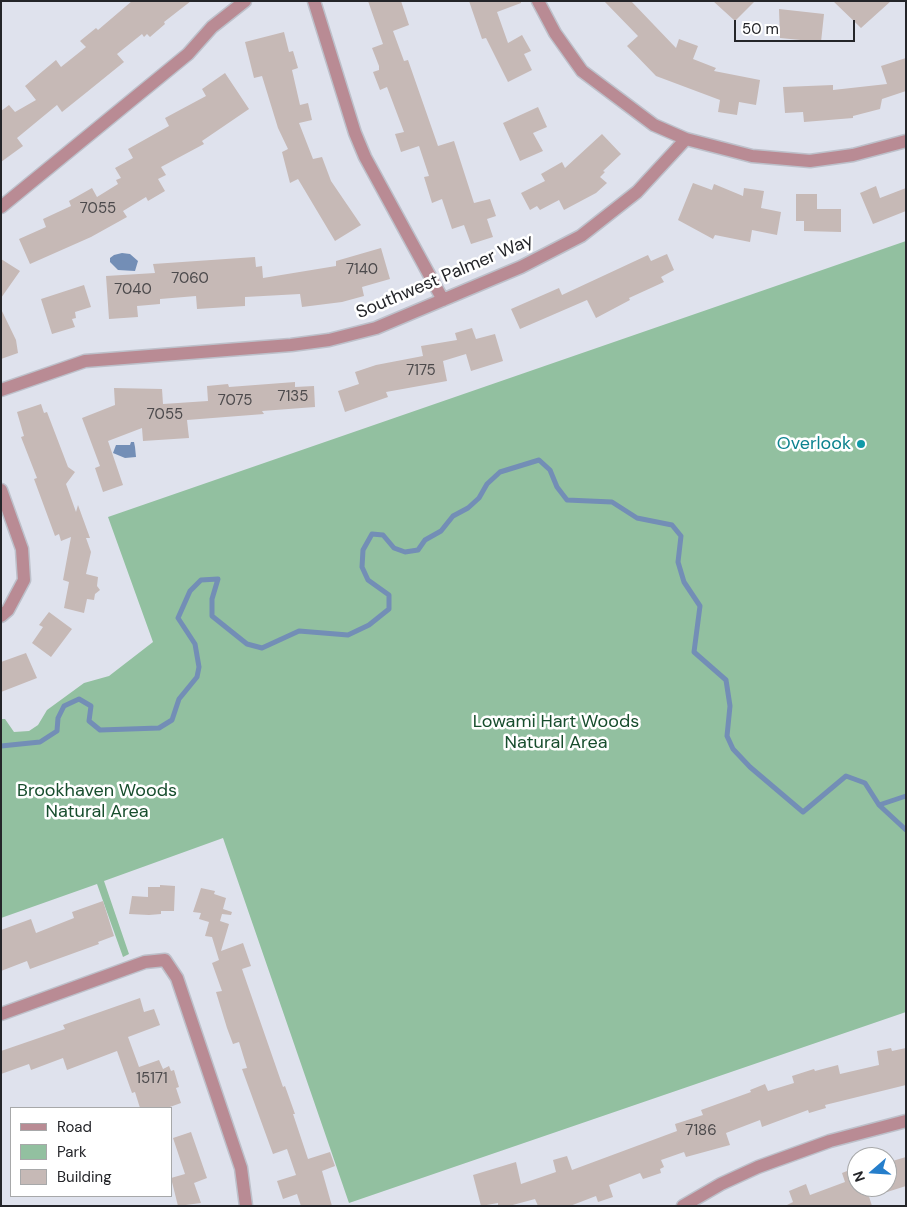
<!DOCTYPE html>
<style>
body{margin:0}
#map{position:relative;width:907px;height:1207px;overflow:hidden;background:#dfe2ed;font-family:"DM Sans",sans-serif}
canvas{display:block}
.frame{position:absolute;inset:0;border:2px solid #242529;pointer-events:none}
.legend{position:absolute;left:10px;top:1107px;width:162px;height:90px;box-sizing:border-box;background:#fff;border:1px solid #a7a8a9;margin:0;padding:6px 9px;list-style:none;font-size:15px;color:#242529}
.legend li{display:flex;align-items:center;gap:10px;height:25px}
.legend b{width:25px;border:1px solid #a7a8a9}
.north{position:absolute;left:847px;top:1147px;width:50px;height:50px;box-sizing:border-box;background:#fff;border:1px solid #a7a8a9;border-radius:50%;rotate:251deg;font-size:14px;font-weight:700;line-height:20px;text-align:center;color:#242529}
.north::after{content:'';display:block;margin:auto;width:18px;height:22px;background:#257ecb;clip-path:polygon(50% 0,100% 100%,50% 72%,0 100%)}
.scale{position:absolute;left:734px;top:20px;width:121px;height:22px;box-sizing:border-box;border:2px solid #242529;border-top:0;padding-left:6px;font-size:15px;line-height:18px;white-space:nowrap;color:#242529;-webkit-text-stroke:4px #fff;paint-order:stroke}
</style>
<div id="map">
<canvas width="907" height="1207"></canvas>
<div class="frame"></div>
<ul class="legend">
<li><b style="height:6px;background:#b98b94"></b>Road</li>
<li><b style="height:14px;background:#92c0a0"></b>Park</li>
<li><b style="height:14px;background:#c6b9b6"></b>Building</li>
</ul>
<div class="north">N</div>
<div class="scale">50 m</div>
</div>
<script>
const ctx = document.querySelector('canvas').getContext('2d');
ctx.lineJoin = 'round';
function paint(path, color) {
  ctx.fillStyle = color;
  ctx.fill(path, 'evenodd');
}
function toPath(rows) {
  const path = new Path2D();
  for (const r of rows) {
    path.moveTo(r[0], r[1]);
    for (let i = 2; i < r.length; i += 2) path.lineTo(r[i], r[i + 1]);
  }
  return path;
}
function trace(path, color, width, dash) {
  ctx.strokeStyle = color;
  ctx.lineWidth = width;
  ctx.lineCap = dash ? 'butt' : 'round';
  ctx.setLineDash(dash || []);
  ctx.stroke(path);
}
function drawText(font, color, halo, rows, align = 'center') {
  ctx.font = font + ' "DM Sans",sans-serif';
  ctx.lineWidth = 5;
  ctx.setLineDash([]);
  ctx.textBaseline = 'middle';
  ctx.strokeStyle = halo;
  ctx.fillStyle = color;
  for (const [text, x, y, turn = 0] of rows) {
    ctx.save();
    ctx.translate(x, y);
    ctx.rotate((+turn || 0) * Math.PI / 180);
    ctx.textAlign = isNaN(turn) ? turn : align;
    if (halo) ctx.strokeText(text, 0, 0);
    ctx.fillText(text, 0, 0);
    ctx.restore();
  }
}
paint(toPath([
 [906,241,906,1012,349,1203,223,838,104,881,129,954,123,957,97,884,1,918,1,719,5,719,14,732,29,731,38,725,47,710,84,683,109,676,153,642,108,517]
]), '#92c0a0');
paint(toPath([
 [122,253,130,254,138,261,135,271,118,270,110,262,110,258,114,255],
 [131,442,134,442,135,447,136,457,125,458,113,453,116,445,130,445]
]), '#738eb6');
trace(toPath([
 [1,746,40,742,57,731,58,718,64,706,79,699,91,706,89,721,100,730,159,728,172,720,179,699,197,677,199,667,195,644,178,618,190,591,201,580,218,579,212,599,212,616,247,644,262,648,299,631,348,635,369,625,389,609,389,595,368,580,362,567,363,550,372,534,383,535,394,548,405,552,418,550,425,540,441,531,453,516,468,508,479,498,487,484,500,472,539,460,550,470,557,487,567,500,612,502,637,518,672,525,681,536,678,562,684,582,700,606,694,652,726,680,730,706,727,736,733,749,750,767,803,812,846,776,865,783,879,805,906,830],
 [879,805,906,796]
]), '#738eb6', 5);
paint(toPath([
 [132,1,191,1,164,22,165,24,150,37,147,34,144,37,142,34,117,54,124,62,87,92,62,112,57,105,17,138,23,146,1,162,1,111,9,105,15,112,36,100,25,86,56,60,61,67,86,47,80,41,96,28,98,30],
 [368,1,401,1,409,25,393,31,404,61,408,60,438,146,454,141,474,203,490,199,496,216,487,219,493,237,471,244,464,225,452,229,442,199,432,203,424,177,429,176,419,146,401,152,395,134,404,132,387,87,380,90,373,72,379,70,379,66,372,48,383,44],
 [469,1,521,1,521,3,497,12,508,43,522,35,531,51,524,54,532,70,508,82,486,38,482,39],
 [604,1,631,1,676,48,679,39,698,46,693,59,716,68,714,71,760,80,756,105,739,102,737,115,718,112,720,100,656,76,627,46,638,36],
 [713,1,755,1,735,21],
 [833,1,891,1,861,28],
 [779,9,824,14,821,42,780,38],
 [284,32,289,52,293,51,298,68,292,70,300,105,308,103,312,120,299,123,313,159,322,157,331,181,361,225,335,241,298,179,290,183,282,152,288,149,278,128,262,76,254,78,245,42],
 [906,58,906,91,882,99,880,109,853,116,853,118,804,122,803,112,785,113,783,87,833,85,833,90,887,84,881,66],
 [225,73,249,109,202,141,204,144,161,167,166,175,158,179,165,191,148,201,146,197,123,211,127,217,91,237,30,264,19,239,46,227,43,219,71,206,69,201,92,188,97,197,118,184,116,180,121,178,115,168,133,158,128,149,169,126,165,118,206,96,202,89],
 [538,107,547,127,533,133,543,151,520,161,503,123],
 [602,134,621,154,603,171,605,172,600,177,607,183,596,193,564,210,559,200,540,210,537,206,530,210,521,193,545,181,541,174,562,162,565,168],
 [693,183,712,190,714,184,743,196,744,188,764,191,761,208,781,212,777,235,752,230,750,242,715,235,713,239,678,220],
 [876,186,880,198,906,188,906,211,873,224,860,193],
 [796,194,817,194,817,209,841,209,841,232,804,231,804,221,796,221],
 [381,248,390,279,362,287,364,296,342,302,302,307,300,294,245,297,245,306,197,309,196,296,160,299,160,304,137,306,138,317,109,319,106,276,155,273,153,264,255,257,256,267,262,266,263,278,336,266,336,261],
 [667,254,674,270,661,277,664,282,629,298,630,300,596,318,587,300,520,329,511,309,559,288,562,295,648,255,651,261],
 [1,259,20,271,1,298],
 [84,285,91,307,75,312,76,318,72,319,75,327,52,334,41,299],
 [1,309,16,340,18,353,1,359],
 [472,328,476,339,495,334,503,361,471,371,466,354,443,361,447,381,386,392,388,397,345,412,338,391,359,384,355,372,376,365,423,356,421,346,457,340,455,333],
 [295,382,295,387,314,386,315,407,262,411,264,414,187,420,189,438,143,441,142,428,108,441,123,485,103,492,95,468,100,466,82,418,115,405,114,388,162,389,163,404,208,401,207,386,228,384,229,387],
 [41,404,44,413,47,412,68,467,75,472,66,484,76,512,78,505,90,538,86,538,91,552,86,574,98,577,97,586,100,590,95,594,94,600,87,599,84,613,64,608,69,582,63,580,71,537,61,541,59,534,55,536,34,479,37,478,21,437,24,436,17,412],
 [49,612,72,629,51,657,32,643,43,627,39,625],
 [26,653,37,678,1,692,1,662],
 [160,885,175,886,174,911,161,911,161,914,149,915,129,914,132,896,148,897,148,887,160,887],
 [201,888,215,891,214,894,226,898,223,909,232,912,231,915,222,914,220,921,229,924,221,951,243,943,251,966,242,969,283,1087,285,1086,295,1114,293,1114,308,1159,330,1152,335,1166,322,1171,332,1206,301,1206,297,1194,283,1199,277,1181,296,1175,287,1149,273,1154,242,1069,247,1068,239,1042,233,1044,227,1028,216,992,222,991,212,963,219,960,212,937,205,936,209,922,199,919,201,913,193,912],
 [103,901,114,936,98,942,99,944,30,969,27,961,1,971,1,930,31,919,36,933,74,918,72,912],
 [140,998,144,1012,154,1009,160,1025,128,1037,139,1067,159,1060,163,1069,169,1066,171,1071,174,1070,179,1087,176,1088,181,1103,167,1108,140,1108,135,1092,132,1093,117,1051,67,1070,63,1058,31,1070,29,1064,1,1074,1,1051,65,1029,63,1025],
 [891,1048,892,1051,906,1048,906,1085,825,1105,826,1108,809,1113,808,1110,762,1127,760,1120,726,1133,730,1145,686,1157,684,1152,661,1160,664,1167,660,1169,661,1173,643,1179,640,1173,609,1185,613,1197,598,1202,596,1196,570,1206,538,1206,535,1199,509,1206,498,1206,498,1203,481,1206,473,1175,516,1162,521,1184,556,1172,553,1160,567,1156,572,1170,677,1131,675,1124,703,1115,701,1110,751,1092,750,1090,765,1084,768,1091,794,1083,792,1076,814,1069,815,1071,838,1065,840,1074,879,1065,877,1051],
 [191,1132,207,1178,194,1183,201,1203,178,1206,171,1178,185,1174,173,1138],
 [906,1157,906,1186,887,1192,887,1166,890,1166,889,1162],
 [857,1167,857,1187,866,1187,872,1206,785,1206,793,1202,789,1191,806,1184,810,1195,845,1182,842,1173]
]), '#c6b9b6');
const minor = toPath([
 [314,1,355,133,365,157,443,300],
 [538,1,555,33,582,71,654,125,686,139,752,156,810,161,853,155,906,141],
 [1,207,188,54,212,27,245,1],
 [1,390,85,361,291,345,329,340,376,328,521,267,581,236,637,192,686,139],
 [1,490,22,549,24,580,8,610,1,616],
 [1,1014,145,962,165,960,177,978,241,1168,246,1206],
 [683,1206,721,1184,758,1167,830,1141,906,1121]
]);
trace(minor, '#bdc0ca', 15);
trace(minor, '#b98b94', 12);
for (const [x, y, r, color] of [
 [861,444,5,"#0f9aa8"]
]) {
  const dot = new Path2D();
  dot.arc(x, y, r, 0, 2 * Math.PI);
  ctx.fillStyle = color;
  ctx.fill(dot);
  trace(dot, '#fff', 2);
}
drawText('15px', '#4c4a4c', null, [
 ["7055",98,209],
 ["7140",362,270],
 ["7060",190,279],
 ["7040",133,290],
 ["7175",421,371],
 ["7135",293,397],
 ["7075",235,401],
 ["7055",165,415],
 ["15171",152,1079],
 ["7186",701,1131]
]);
drawText('18px', '#242529', '#fff', [
 ["Southwest Palmer Way",445,277,-23]
]);
drawText('18px', '#0d838f', '#fff', [
 ["Overlook",851,444]
], 'right');
drawText('18px', '#174d2d', '#fff', [
 ["Lowami Hart Woods",556,722],
 ["Natural Area",556,743],
 ["Brookhaven Woods",97,791],
 ["Natural Area",97,812]
]);
</script>
